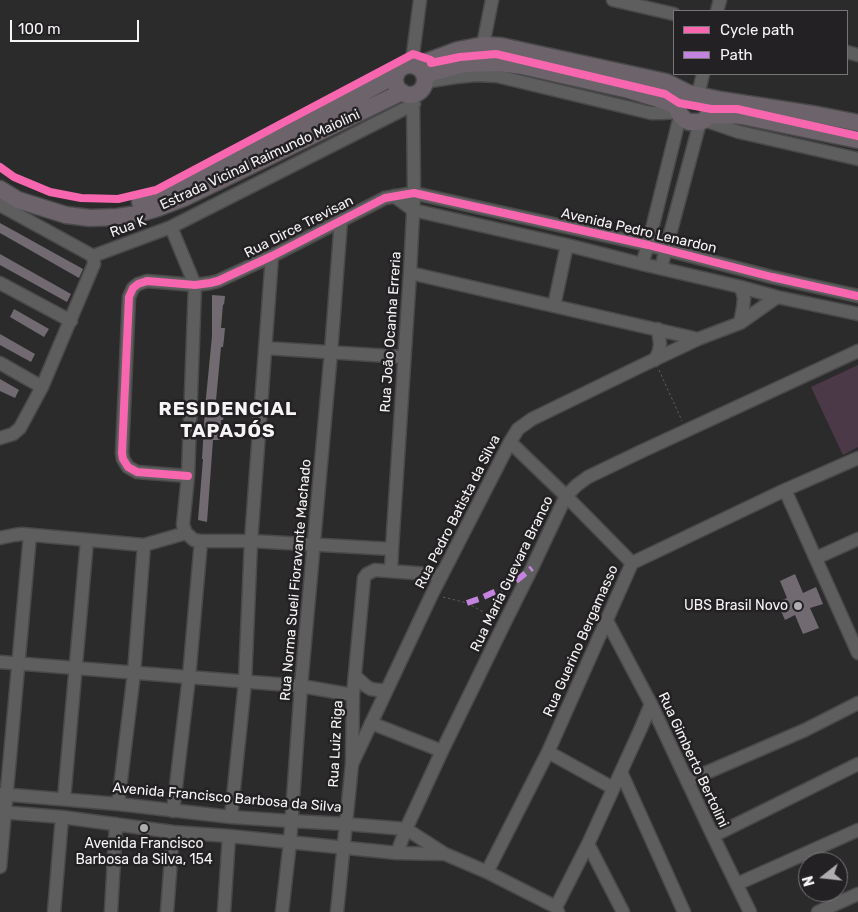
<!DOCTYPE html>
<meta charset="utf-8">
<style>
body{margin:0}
#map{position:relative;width:858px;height:912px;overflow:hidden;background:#2c2b2c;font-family:Rubik,sans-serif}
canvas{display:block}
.legend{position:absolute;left:673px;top:10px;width:175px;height:65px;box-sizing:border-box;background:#232123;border:1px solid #777577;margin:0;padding:6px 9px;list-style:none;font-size:15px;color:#f6f4f5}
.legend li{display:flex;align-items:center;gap:10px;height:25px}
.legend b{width:25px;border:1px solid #777577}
.north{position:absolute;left:798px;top:852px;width:50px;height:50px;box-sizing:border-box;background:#232123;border:1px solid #777577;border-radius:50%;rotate:254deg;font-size:14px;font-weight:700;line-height:20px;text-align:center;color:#f6f4f5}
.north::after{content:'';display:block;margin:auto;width:18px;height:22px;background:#afaeaf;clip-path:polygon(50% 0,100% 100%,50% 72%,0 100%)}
.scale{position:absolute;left:10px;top:20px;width:129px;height:22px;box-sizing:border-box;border:2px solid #f6f4f5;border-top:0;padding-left:6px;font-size:15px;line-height:18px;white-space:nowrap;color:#f6f4f5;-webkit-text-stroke:4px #232123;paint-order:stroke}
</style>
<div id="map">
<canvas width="858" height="912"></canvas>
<ul class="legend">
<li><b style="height:6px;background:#f766af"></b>Cycle path</li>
<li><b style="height:6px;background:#c483df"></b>Path</li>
</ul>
<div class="north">N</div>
<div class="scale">100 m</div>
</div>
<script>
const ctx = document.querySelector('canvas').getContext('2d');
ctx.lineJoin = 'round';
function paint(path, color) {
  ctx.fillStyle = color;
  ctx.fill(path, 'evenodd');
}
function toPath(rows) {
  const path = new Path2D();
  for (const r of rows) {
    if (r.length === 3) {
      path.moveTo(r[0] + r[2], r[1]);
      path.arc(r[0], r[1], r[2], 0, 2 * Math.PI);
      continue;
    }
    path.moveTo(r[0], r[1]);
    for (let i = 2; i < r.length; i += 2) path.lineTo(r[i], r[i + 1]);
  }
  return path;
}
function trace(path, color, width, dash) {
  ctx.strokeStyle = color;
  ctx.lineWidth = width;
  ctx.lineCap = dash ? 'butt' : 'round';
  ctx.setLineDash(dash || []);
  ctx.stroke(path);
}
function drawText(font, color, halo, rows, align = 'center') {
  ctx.font = font + ' Rubik,sans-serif';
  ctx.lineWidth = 5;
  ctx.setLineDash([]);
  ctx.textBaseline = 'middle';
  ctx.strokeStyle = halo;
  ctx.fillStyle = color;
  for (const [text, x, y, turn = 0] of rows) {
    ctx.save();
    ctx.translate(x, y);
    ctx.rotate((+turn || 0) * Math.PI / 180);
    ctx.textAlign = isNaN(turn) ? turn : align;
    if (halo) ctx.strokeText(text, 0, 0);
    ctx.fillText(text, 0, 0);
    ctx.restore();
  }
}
paint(toPath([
 [858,365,858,447,843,455,811,387]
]), '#4c3948');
paint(toPath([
 [0,223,83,269,79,278,0,233],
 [0,254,71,294,67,302,0,265],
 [212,295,225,296,224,305,223,304,221,328,225,328,224,339,223,347,221,347,215,411,224,412,223,420,221,420,220,440,213,440,207,522,198,520,203,459,202,459,205,408,212,336],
 [14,309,49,329,44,337,10,317],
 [0,334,35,354,31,362,0,345],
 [0,379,19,390,15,398,0,391],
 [795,574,803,593,816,587,823,604,810,608,819,628,803,634,795,615,785,620,777,602,787,598,780,581]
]), '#716a70');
const minor = toPath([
 [613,0,674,14],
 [717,11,720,0],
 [483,45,492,0],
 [847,52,858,55],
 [411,65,413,54,420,0],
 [424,82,456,77,476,75,497,76,651,113,662,113,678,112],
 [698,95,703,74],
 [704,120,739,132,858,159],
 [394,196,413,210,567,245,642,264,741,287,777,297,858,314],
 [0,205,93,256],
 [171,227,195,285,188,476,183,525,186,533,194,540,201,541,251,541,392,549],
 [93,256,171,227,414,104],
 [642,264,648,245,680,116],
 [661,268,700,122],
 [410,273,698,339],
 [0,283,71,321],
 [554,306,567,245],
 [740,323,743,308,744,298,741,287],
 [265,348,404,357],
 [655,360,659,351,660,344,658,329],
 [0,363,42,387],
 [0,438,13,434,20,428,42,387,94,264,93,256],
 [510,442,566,496,632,563],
 [188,476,137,472,128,467,123,459,122,453,129,297,133,288,138,284,147,281,195,285,210,283,218,281,272,256,385,198,414,193,445,200,648,245,772,277,858,296],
 [785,490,858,653],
 [0,538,14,535,22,534,144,545,186,533],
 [816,558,858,539],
 [391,571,392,549,410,273,414,193,413,94],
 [607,621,651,704,713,836,750,912],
 [0,662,301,686,353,695],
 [355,676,366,686,371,689,378,690,386,690],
 [371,723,442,751],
 [548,752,613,788],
 [352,764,432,594,510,442,518,429,532,419,645,364,698,339,740,323,777,297],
 [621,772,684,912],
 [687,781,805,730,858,703],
 [0,794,118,804,231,817,291,821,346,824,406,829,445,854,487,872,556,907,558,912],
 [64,799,87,540],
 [118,804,134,673,144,545],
 [173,811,189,677,201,541],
 [0,812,62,817,173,832,229,836,397,853,445,854],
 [231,817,245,682,251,541,272,256],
 [713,836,858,764],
 [588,844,623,912],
 [397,853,406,829,442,751,504,624,532,568,566,496,577,485,588,477,640,452,858,351],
 [0,867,30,535],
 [487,872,548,752,632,563,785,490,858,458],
 [737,884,858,830],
 [556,907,588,844,641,728,651,704],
 [54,912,62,817],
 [111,912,116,824],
 [167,912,173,832],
 [224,912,229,836],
 [282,912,290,842,301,686,331,352,341,220],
 [337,912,352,764,353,695,364,578,367,574,375,570,442,575],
 [818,912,858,894]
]);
const major = toPath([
 [410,80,15],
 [415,66,458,50,483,45,501,46,666,82,688,93,721,100,818,115,858,123],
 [424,75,464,64,500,63,522,66,629,90,662,100,678,107],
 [682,98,679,103,678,112,684,119,689,122,700,122,704,120,708,116,711,108],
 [708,116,732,115,742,116,858,140],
 [0,189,18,200,66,215,90,218,117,217,138,214,158,208,184,198,402,92],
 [140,202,158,196,288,134,396,75]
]);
trace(minor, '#4a494a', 15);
trace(major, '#4a494a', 19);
trace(toPath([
 [659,370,682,421],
 [443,597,467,603,494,618]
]), '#5d5c5d', 1, [2.5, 2.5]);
trace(minor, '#5e5e5e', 12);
trace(major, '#6c646a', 16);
trace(toPath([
 [467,603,479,599,512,584,532,568]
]), '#c483df', 6, [12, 6]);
trace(toPath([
 [0,167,14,177,50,192,81,198,118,199,156,190,413,54,431,60,431,63,460,57,496,54,665,94,679,103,711,109,737,109,858,136],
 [188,476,137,472,128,467,123,459,122,453,129,297,133,288,138,284,147,281,195,285,210,283,218,281,272,256,385,198,414,193,445,200,648,245,772,277,858,296]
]), '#f766af', 8);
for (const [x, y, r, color] of [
 [798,606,5,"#afaeaf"],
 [144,828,5,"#afaeaf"]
]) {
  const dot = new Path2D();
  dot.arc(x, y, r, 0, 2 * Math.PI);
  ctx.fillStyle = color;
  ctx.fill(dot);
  trace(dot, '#232123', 2);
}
drawText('14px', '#f6f4f5', '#232123', [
 ["Estrada Vicinal Raimundo Maiolini",260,160,-25],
 ["Rua K",128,227,-20],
 ["Rua Dirce Trevisan",299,227,-27],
 ["Avenida Pedro Lenardon",639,231,13],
 ["Rua João Ocanha Erreria",391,332,-86],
 ["Rua Pedro Batista da Silva",458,512,-63],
 ["Rua Maria Guevara Branco",512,574,-64],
 ["Rua Norma Sueli Fioravante Machado",296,580,-85],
 ["Rua Guerino Bergamasso",581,641,-66],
 ["Rua Luiz Riga",336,744,-87],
 ["Rua Gimberto Bertolini",693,760,65],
 ["Avenida Francisco Barbosa da Silva",227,798,5]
]);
drawText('14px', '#f6f4f5', '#232123', [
 ["UBS Brasil Novo",788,606],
 ["Avenida Francisco",144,844,"center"],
 ["Barbosa da Silva, 154",144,860,"center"]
], 'right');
ctx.letterSpacing = '1px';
drawText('bold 19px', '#f6f4f5', '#232123', [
 ["RESIDENCIAL",228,410],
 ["TAPAJÓS",228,432]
]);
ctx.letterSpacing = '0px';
</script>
